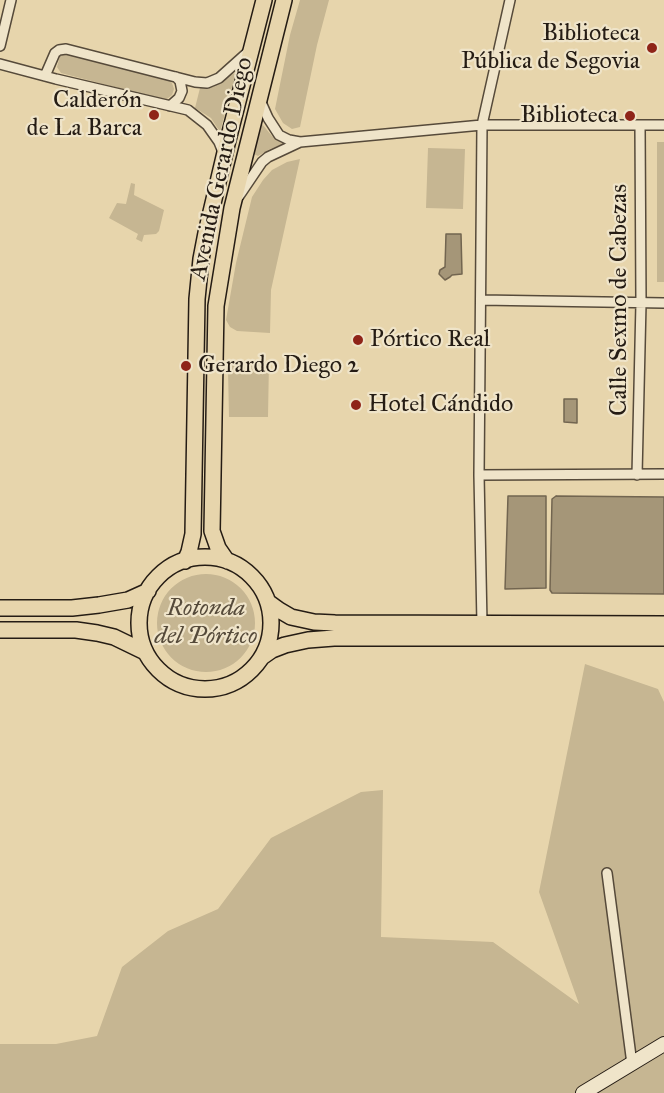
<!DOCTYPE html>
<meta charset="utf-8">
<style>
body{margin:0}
canvas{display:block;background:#e7d5ac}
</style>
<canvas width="664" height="1093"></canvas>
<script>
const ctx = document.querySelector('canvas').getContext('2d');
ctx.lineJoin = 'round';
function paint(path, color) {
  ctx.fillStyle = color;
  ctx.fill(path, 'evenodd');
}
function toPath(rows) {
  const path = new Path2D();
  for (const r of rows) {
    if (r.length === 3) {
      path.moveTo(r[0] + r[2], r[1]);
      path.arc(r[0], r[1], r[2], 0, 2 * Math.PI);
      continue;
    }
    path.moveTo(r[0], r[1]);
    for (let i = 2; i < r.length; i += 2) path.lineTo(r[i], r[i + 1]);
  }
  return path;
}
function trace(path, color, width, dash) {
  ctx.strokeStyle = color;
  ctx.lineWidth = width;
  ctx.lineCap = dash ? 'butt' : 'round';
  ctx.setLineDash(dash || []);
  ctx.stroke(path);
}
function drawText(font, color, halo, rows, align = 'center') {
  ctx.font = font + ' "IM FELL Great Primer",serif';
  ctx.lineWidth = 4.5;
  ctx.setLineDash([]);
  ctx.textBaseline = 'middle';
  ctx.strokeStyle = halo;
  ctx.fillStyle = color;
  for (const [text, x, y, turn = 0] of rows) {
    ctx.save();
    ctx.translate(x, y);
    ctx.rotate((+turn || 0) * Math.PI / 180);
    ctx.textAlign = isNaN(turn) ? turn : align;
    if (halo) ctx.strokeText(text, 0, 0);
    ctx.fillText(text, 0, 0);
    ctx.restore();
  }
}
paint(toPath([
 [300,0,329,0,317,45,300,127,292,129,283,123,275,109,290,35],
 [65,54,168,80,172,83,174,89,172,95,167,99,161,99,61,73,57,67,60,56],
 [236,72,220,132,211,118,195,108,200,88,213,87],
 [262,124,272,136,283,144,270,149,258,156,254,154],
 [657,142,664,142,664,282,657,282],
 [428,148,465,149,463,209,426,208],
 [300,159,271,290,270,333,237,331,230,327,226,320,236,263,252,197,263,180,272,170,287,162],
 [131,183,135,184,134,195,164,210,159,231,156,234,144,235,142,242,136,239,138,234,109,218,117,203,126,204],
 [235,360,269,361,268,417,229,417,228,369,230,364],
 [206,623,49],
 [585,664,658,689,664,702,664,1093,0,1093,0,1044,56,1044,97,1036,122,967,168,931,218,909,271,838,361,792,383,790,381,937,493,942,579,1004,539,892]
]), '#c6b692');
const water = toPath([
 [446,234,461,234,462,274,452,275,450,277,445,280,439,274,440,270,445,267,446,234],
 [564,399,577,399,577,423,564,422,564,399],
 [508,496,546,496,546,588,505,589,508,496],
 [556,496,664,497,664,594,552,593,550,590,552,499,556,496]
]);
paint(water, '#a59678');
trace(water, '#726550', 1.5);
const street = toPath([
 [0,46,11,0],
 [0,64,56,79,188,110,207,125,219,142,223,152],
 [45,76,55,53,59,50,66,49,195,82,207,83,219,78,248,52],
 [260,100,268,118,279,135,289,140,300,142,482,125,664,125],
 [170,106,179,98,182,91,180,81,176,77],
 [239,196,262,162,268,157,300,142],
 [481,300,664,303],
 [479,475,664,474],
 [637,475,641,303,640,125],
 [482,624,479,475,482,125,510,0],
 [607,873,632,1064]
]);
const secondary = toPath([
 [583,1093,664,1044]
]);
const primary = toPath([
 [205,623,66],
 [185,561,189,552,193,534,197,299,201,259,206,233,227,144,264,0],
 [227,561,218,548,212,531,216,306,232,208,284,0],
 [268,602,279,610,291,617,314,622,335,623,664,624],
 [0,608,72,608,99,605,128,600,148,591],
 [0,630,76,630,97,633,114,637,145,652],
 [262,657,272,650,285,645,308,640,334,638,664,638]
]);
trace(street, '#564a3a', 12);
trace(secondary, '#251c14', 16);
trace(primary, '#251c14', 18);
trace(street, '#efe4c9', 9);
trace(secondary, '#efe4c9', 14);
trace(primary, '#e7d5ac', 15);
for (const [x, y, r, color] of [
 [652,48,6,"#8f2418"],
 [154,115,6,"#8f2418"],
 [630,116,6,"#8f2418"],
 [358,340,6,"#8f2418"],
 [186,366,6,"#8f2418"],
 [356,405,6,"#8f2418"]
]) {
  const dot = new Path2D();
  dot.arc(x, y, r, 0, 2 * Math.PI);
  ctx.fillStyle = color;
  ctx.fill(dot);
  trace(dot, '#efe4c9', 2);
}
drawText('24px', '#251c14', '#efe4c9', [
 ["Biblioteca",640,34],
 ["Pública de Segovia",640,62],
 ["Calderón",142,101],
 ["de La Barca",142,129],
 ["Biblioteca",618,116],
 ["Pórtico Real",370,340,"left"],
 ["Gerardo Diego 2",198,366,"left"],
 ["Hotel Cándido",368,405,"left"]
], 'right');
drawText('24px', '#251c14', '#efe4c9', [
 ["Avenida Gerardo Diego",222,169,-78],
 ["Calle Sexmo de Cabezas",620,300,-90]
]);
drawText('italic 24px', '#554a3a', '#efe4c9', [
 ["Rotonda",206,609],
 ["del Pórtico",206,637]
]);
</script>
